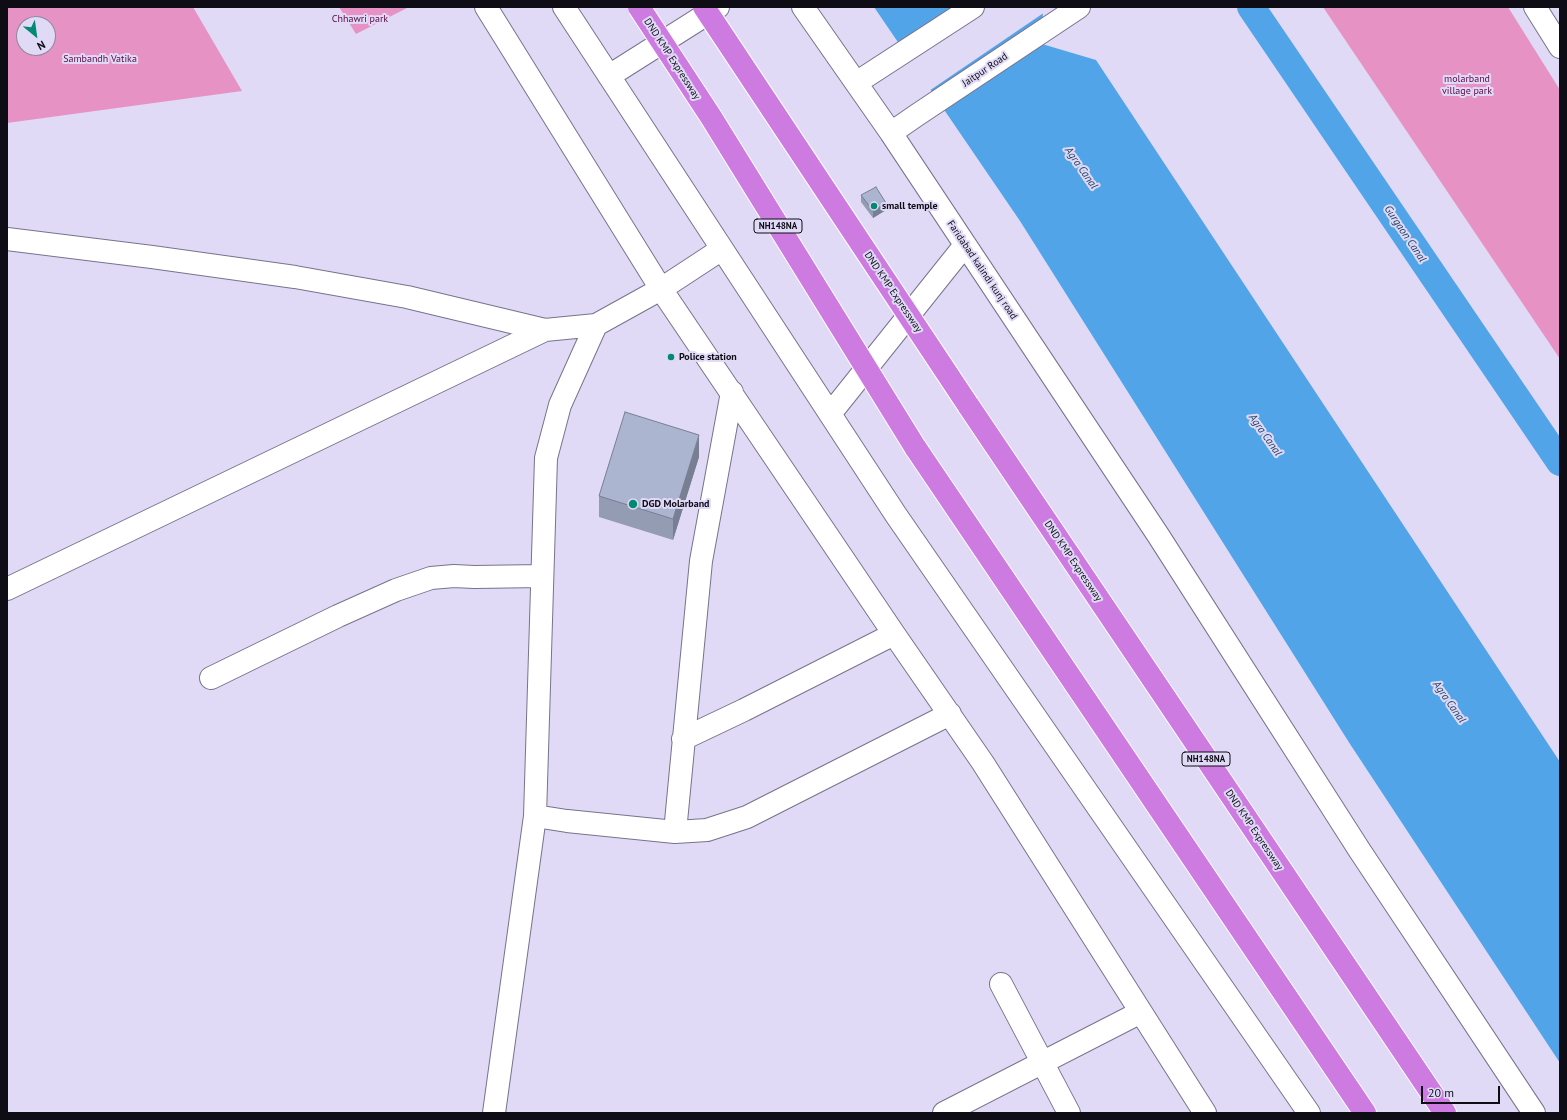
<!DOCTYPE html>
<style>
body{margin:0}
#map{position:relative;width:1567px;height:1120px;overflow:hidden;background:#e0daf7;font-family:"PT Sans",sans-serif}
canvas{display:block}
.frame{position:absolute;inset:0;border:8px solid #0e0c15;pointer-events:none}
.north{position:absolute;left:16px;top:16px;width:40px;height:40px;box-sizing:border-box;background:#e0daf7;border:1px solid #8c889d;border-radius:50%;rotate:151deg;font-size:11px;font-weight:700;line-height:16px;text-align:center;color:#0e0c15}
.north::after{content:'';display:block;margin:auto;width:14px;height:18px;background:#018a71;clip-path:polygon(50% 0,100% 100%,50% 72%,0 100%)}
.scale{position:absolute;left:1421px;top:1086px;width:79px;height:18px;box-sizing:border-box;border:2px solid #0e0c15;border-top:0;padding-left:5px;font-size:12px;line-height:14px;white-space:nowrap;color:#0e0c15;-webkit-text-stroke:3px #e0daf7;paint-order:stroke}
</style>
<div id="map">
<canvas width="1567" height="1120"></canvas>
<div class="frame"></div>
<div class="north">N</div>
<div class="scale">20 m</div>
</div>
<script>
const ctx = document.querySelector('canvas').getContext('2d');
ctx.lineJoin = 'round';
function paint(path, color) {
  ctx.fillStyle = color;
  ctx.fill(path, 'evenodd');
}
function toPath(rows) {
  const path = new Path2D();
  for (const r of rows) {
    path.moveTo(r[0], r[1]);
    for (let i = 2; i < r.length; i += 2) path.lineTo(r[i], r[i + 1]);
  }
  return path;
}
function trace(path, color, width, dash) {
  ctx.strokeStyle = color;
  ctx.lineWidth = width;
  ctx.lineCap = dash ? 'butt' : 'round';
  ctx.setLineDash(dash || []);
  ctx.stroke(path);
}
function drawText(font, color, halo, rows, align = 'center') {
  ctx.font = font + ' "PT Sans",sans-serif';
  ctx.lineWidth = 4;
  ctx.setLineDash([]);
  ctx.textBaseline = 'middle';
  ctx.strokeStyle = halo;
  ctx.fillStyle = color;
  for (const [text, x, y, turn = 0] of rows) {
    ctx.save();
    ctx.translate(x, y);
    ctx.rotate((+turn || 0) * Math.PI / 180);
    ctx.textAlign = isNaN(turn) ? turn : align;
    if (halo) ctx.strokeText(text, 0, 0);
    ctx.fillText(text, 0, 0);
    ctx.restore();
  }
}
paint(toPath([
 [7,7,193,7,242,91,7,123],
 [24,24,48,24,48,48,24,48],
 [339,7,409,7,356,34],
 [1323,7,1508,7,1560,90,1560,359]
]), '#e792c5');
paint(toPath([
 [874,7,1043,7,1042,44,1096,60,1560,762,1560,1063,1350,744,1020,221]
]), '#52a4e9');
paint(toPath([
 [973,7,1045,7,1045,12,929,91,903,52]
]), '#e0daf7');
trace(toPath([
 [1251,7,1560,462]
]), '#52a4e9', 28);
const minor = toPath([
 [486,7,661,289,894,634,983,763,1205,1113],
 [564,7,896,515,1309,1113],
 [803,7,891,133,1158,535,1360,851,1534,1113],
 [1535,7,1560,47],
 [609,76,718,7],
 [856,83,973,7],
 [891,133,917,115,1079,7],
 [7,239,152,257,295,277,407,297,545,330],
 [830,414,965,245],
 [7,589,545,330,596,325,661,289,722,249],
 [211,678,338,616,396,590,431,578,454,576,474,577,542,576],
 [683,739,744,710,894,634],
 [535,816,567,821,675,832,707,830,747,817,950,714],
 [675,832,701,561,732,392],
 [1001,984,1069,1113],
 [494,1113,535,816,546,458,560,405,596,325],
 [944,1113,1141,1012]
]);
const highway = toPath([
 [968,405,1445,1113],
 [915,447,1365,1113]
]);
trace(minor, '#78738c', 24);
trace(highway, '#fff', 24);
trace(minor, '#fff', 22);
trace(highway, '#cd7ae1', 22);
const highwayBridge = toPath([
 [639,7,711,117,915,447],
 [704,7,968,405]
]);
trace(highwayBridge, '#fff', 24, []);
trace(highwayBridge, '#cd7ae1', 22);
paint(toPath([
 [861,195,886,210,873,218,861,202],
 [699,457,673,540,599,517,599,496]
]), '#949cb3');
paint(toPath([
 [886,203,886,210,873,218,873,211],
 [699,435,699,457,673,540,673,519]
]), '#787f92');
const building = toPath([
 [876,187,886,203,873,211,861,195,876,187],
 [625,412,699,435,673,519,599,496,625,412]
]);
paint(building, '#acb5d0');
trace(building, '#787f92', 1);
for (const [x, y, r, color] of [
 [874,206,4,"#018a71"],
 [671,357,4,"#018a71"],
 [633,504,5,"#018a71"]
]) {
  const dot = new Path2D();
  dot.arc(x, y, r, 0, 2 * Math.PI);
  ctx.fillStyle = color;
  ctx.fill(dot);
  trace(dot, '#e0daf7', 1.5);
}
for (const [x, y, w] of [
 [778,226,48],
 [1206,759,48]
]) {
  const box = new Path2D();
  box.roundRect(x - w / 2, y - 7, w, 14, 3);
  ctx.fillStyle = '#e0daf7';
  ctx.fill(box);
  trace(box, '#0e0c15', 1);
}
drawText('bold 9px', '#0e0c15', null, [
 ["NH148NA",778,226],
 ["NH148NA",1206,759]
]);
drawText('10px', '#5b0742', '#e0daf7', [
 ["Chhawri park",360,19],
 ["Sambandh Vatika",100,59],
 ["molarband",1467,79],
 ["village park",1467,91]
]);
drawText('10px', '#0e0c15', '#e0daf7', [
 ["DND KMP Expressway",672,59,57],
 ["Jaitpur Road",985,70,-34],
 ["Faridabad kalindi kunj road",982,270,56],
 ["DND KMP Expressway",893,292,56],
 ["DND KMP Expressway",1073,561,56],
 ["DND KMP Expressway",1254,830,56]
]);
drawText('bold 10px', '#0e0c15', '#e0daf7', [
 ["small temple",882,206],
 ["Police station",679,357],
 ["DGD Molarband",642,504]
], 'left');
drawText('italic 11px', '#1c3e5b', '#e0daf7', [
 ["Agra Canal",1081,168,55],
 ["Gurgaon Canal",1405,234,56],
 ["Agra Canal",1265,435,55],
 ["Agra Canal",1449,702,55]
]);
</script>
